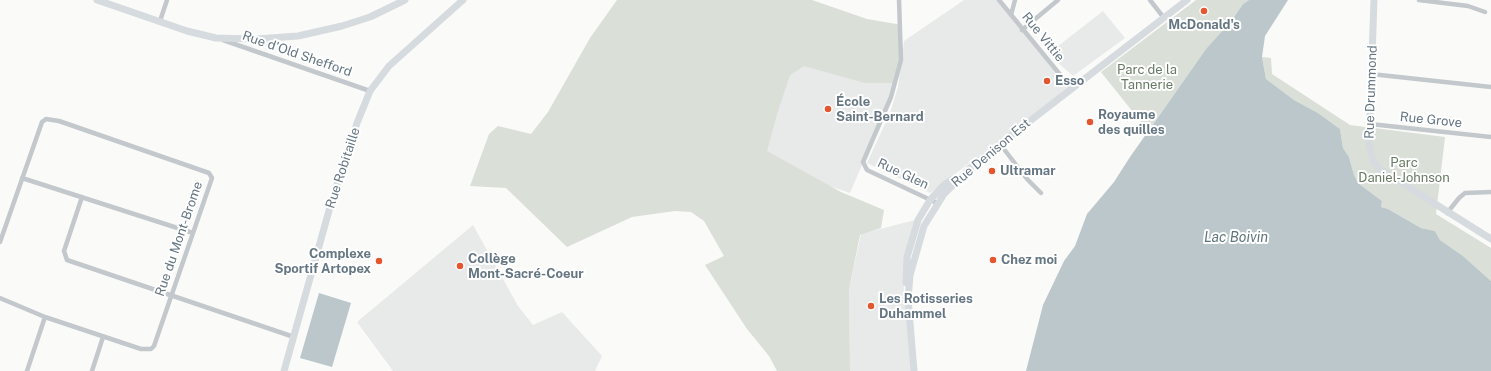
<!DOCTYPE html>
<meta charset="utf-8">
<style>
body{margin:0}
canvas{display:block;background:#fafaf8}
</style>
<canvas width="1491" height="371"></canvas>
<script>
const ctx = document.querySelector('canvas').getContext('2d');
ctx.lineJoin = 'round';
function paint(path, color) {
  ctx.fillStyle = color;
  ctx.fill(path, 'evenodd');
}
function toPath(rows) {
  const path = new Path2D();
  for (const r of rows) {
    path.moveTo(r[0], r[1]);
    for (let i = 2; i < r.length; i += 2) path.lineTo(r[i], r[i + 1]);
  }
  return path;
}
function trace(path, color, width, dash) {
  ctx.strokeStyle = color;
  ctx.lineWidth = width;
  ctx.lineCap = dash ? 'butt' : 'round';
  ctx.setLineDash(dash || []);
  ctx.stroke(path);
}
function drawText(font, color, halo, rows, align = 'center') {
  ctx.font = font + ' "Public Sans",sans-serif';
  ctx.lineWidth = 4;
  ctx.setLineDash([]);
  ctx.textBaseline = 'middle';
  ctx.strokeStyle = halo;
  ctx.fillStyle = color;
  for (const [text, x, y, turn = 0] of rows) {
    ctx.save();
    ctx.translate(x, y);
    ctx.rotate((+turn || 0) * Math.PI / 180);
    ctx.textAlign = isNaN(turn) ? turn : align;
    if (halo) ctx.strokeText(text, 0, 0);
    ctx.fillText(text, 0, 0);
    ctx.restore();
  }
}
paint(toPath([
 [964,0,997,0,1068,88,930,193,867,163,890,113,898,87,904,41],
 [1103,11,1125,38,1073,76,1048,54],
 [794,33,901,60,891,97,850,193,754,160],
 [915,220,903,278,911,371,850,371,849,289,861,234],
 [473,225,518,306,533,325,562,312,602,356,595,371,393,371,357,322]
]), '#e8e9e9');
paint(toPath([
 [617,0,812,0,867,19,902,25,902,43,896,83,865,83,804,66,790,75,777,114,767,151,841,192,884,210,881,228,860,235,849,289,850,371,777,371,769,356,747,329,705,265,724,256,704,221,691,212,675,211,632,217,567,247,506,188,470,186,489,134,498,126,531,134,548,112,590,38],
 [1196,0,1249,0,1243,4,1232,20,1206,49,1148,131,1101,72],
 [1262,57,1271,58,1272,74,1350,125,1445,137,1436,214,1491,248,1491,281,1463,256,1440,240,1435,231,1421,228,1388,209,1381,207,1382,201,1358,183,1354,175,1349,157,1343,148,1340,129,1318,113,1294,100,1266,79]
]), '#dadfd7');
paint(toPath([
 [1249,0,1288,0,1265,36,1262,57,1266,79,1294,100,1318,113,1340,129,1343,148,1349,157,1354,175,1358,183,1382,201,1381,207,1388,209,1421,228,1435,231,1440,240,1463,256,1491,281,1491,371,1026,371,1043,305,1064,261,1075,246,1087,214,1114,182,1130,157,1206,49,1232,20,1243,4],
 [319,293,351,303,332,367,300,358]
]), '#bbc7cb');
trace(toPath([
 [899,0,901,60,891,97,863,162,867,170,937,203],
 [999,0,1071,88],
 [1150,0,1164,18],
 [1419,0,1468,6,1485,12],
 [1011,15,1015,0],
 [160,21,167,0],
 [1022,30,1058,0],
 [223,40,370,91],
 [1371,74,1491,87],
 [1370,124,1491,137],
 [1000,144,1027,179,1041,193],
 [22,178,193,233],
 [82,197,64,251,67,260,294,337],
 [1447,213,1459,198,1465,193,1491,192],
 [0,242,42,122,46,119,59,121,209,173,212,178,154,346,151,349,141,349,45,317,27,371],
 [0,298,45,317],
 [92,371,103,337]
]), '#c3c8cc', 4.5);
trace(toPath([
 [97,0,187,31,216,38,256,39,298,36,342,26,370,17,405,0],
 [1374,0,1369,144,1373,160,1378,168,1394,178,1491,239],
 [284,371,332,200,357,123,370,91,389,66,463,0]
]), '#d6dbdf', 7);
trace(toPath([
 [906,283,907,257,918,220,930,200,944,185,953,179],
 [914,371,908,299,910,275,924,226,944,194,970,168,1000,144,1187,0]
]), '#d6dbdf', 7);
for (const [x, y, r, color] of [
 [1204,11,4,"#e4572e"],
 [1047,81,4,"#e4572e"],
 [828,109,4,"#e4572e"],
 [1090,122,4,"#e4572e"],
 [992,171,4,"#e4572e"],
 [993,260,4,"#e4572e"],
 [379,261,4,"#e4572e"],
 [460,266,4,"#e4572e"],
 [871,306,4,"#e4572e"]
]) {
  const dot = new Path2D();
  dot.arc(x, y, r, 0, 2 * Math.PI);
  ctx.fillStyle = color;
  ctx.fill(dot);
  trace(dot, '#fff', 1.5);
}
drawText('bold 13px', '#657683', '#fff', [
 ["McDonald's",1204,25,"center"],
 ["Esso",1055,81],
 ["École",836,102],
 ["Saint-Bernard",836,117],
 ["Royaume",1098,115],
 ["des quilles",1098,130],
 ["Ultramar",1000,171],
 ["Complexe",371,254,"right"],
 ["Sportif Artopex",371,269,"right"],
 ["Collège",468,259],
 ["Mont-Sacré-Coeur",468,274],
 ["Chez moi",1001,260],
 ["Les Rotisseries",879,299],
 ["Duhammel",879,314]
], 'left');
drawText('13px', '#657683', '#fff', [
 ["Rue Vittie",1043,37,51],
 ["Rue d'Old Shefford",297,54,19],
 ["Rue Drummond",1371,92,-88],
 ["Rue Grove",1431,120,6],
 ["Rue Denison Est",991,153,-40],
 ["Rue Robitaille",343,168,-72],
 ["Rue Glen",903,174,25],
 ["Rue du Mont-Brome",179,239,-71]
]);
drawText('13px', '#687a64', '#fff', [
 ["Parc de la",1147,70],
 ["Tannerie",1147,85],
 ["Parc",1404,163],
 ["Daniel-Johnson",1404,178]
]);
drawText('italic 14px', '#60757c', '#fff', [
 ["Lac Boivin",1236,238]
]);
</script>
